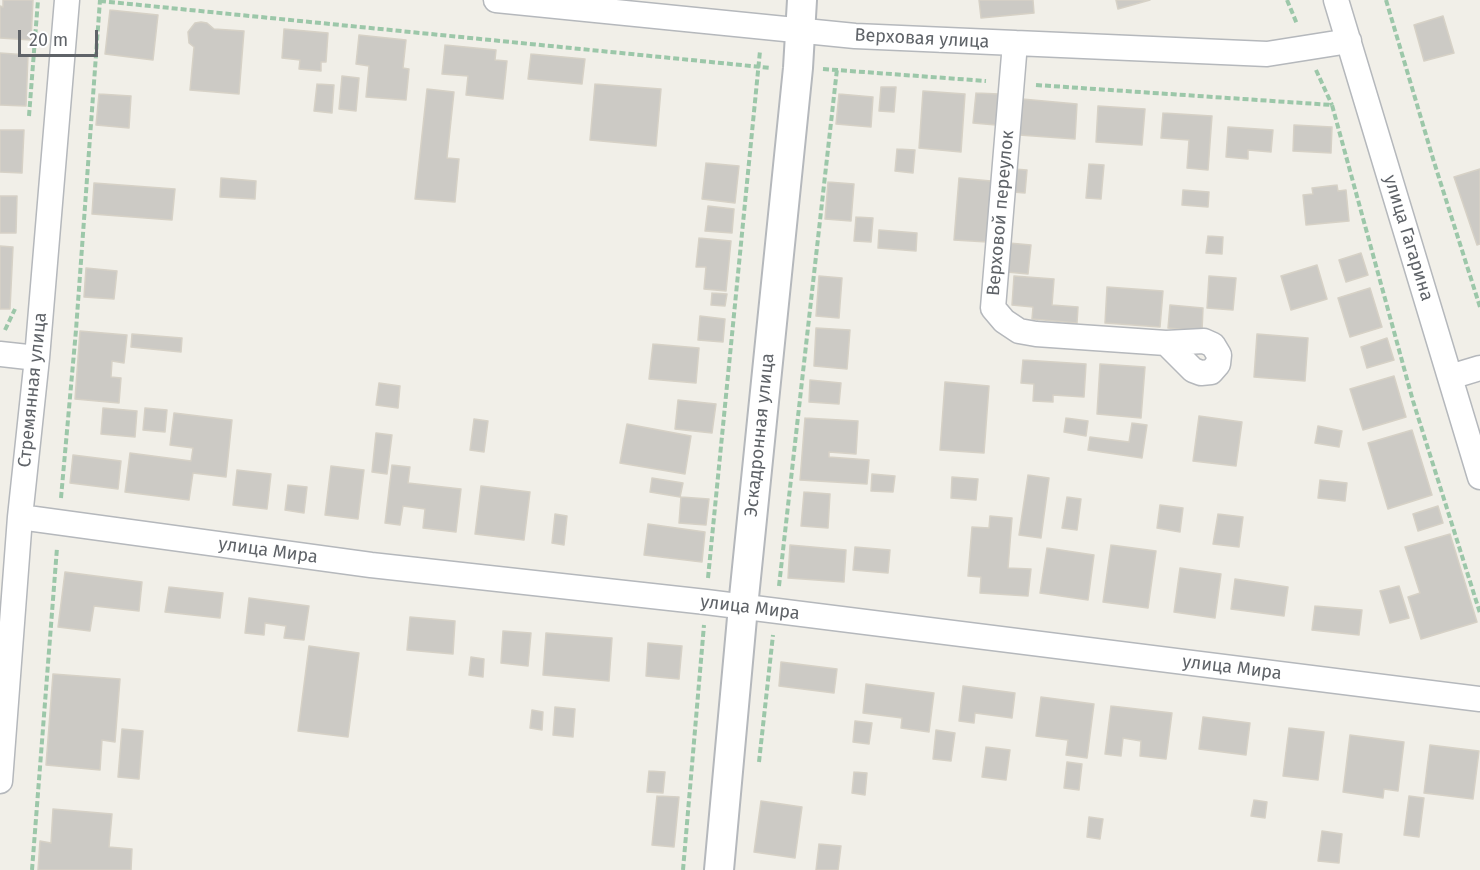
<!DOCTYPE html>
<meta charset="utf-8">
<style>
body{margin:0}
#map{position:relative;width:1480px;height:870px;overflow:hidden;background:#f1efe8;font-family:"Fira Sans",sans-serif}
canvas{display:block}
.scale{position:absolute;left:18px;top:30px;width:80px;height:27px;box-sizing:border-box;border:3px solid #5f6368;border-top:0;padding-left:8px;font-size:18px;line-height:21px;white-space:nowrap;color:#5f6368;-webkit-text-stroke:4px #fff;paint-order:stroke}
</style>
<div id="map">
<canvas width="1480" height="870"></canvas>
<div class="scale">20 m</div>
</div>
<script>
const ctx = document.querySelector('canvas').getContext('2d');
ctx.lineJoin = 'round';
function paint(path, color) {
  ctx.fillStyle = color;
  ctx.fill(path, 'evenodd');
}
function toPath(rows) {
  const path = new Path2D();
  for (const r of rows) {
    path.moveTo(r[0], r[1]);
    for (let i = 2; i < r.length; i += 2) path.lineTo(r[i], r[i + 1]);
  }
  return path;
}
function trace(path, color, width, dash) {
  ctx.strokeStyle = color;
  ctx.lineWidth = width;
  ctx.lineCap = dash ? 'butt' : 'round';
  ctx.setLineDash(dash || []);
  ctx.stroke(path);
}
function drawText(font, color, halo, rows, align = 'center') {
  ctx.font = font + ' "Fira Sans",sans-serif';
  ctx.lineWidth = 5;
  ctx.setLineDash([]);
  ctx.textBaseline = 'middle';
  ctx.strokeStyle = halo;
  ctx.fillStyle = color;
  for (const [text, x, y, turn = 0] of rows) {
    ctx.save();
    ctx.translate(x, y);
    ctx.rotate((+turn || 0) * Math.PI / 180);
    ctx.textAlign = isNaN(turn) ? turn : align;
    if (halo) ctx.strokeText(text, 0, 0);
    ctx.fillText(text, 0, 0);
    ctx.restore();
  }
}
const building = toPath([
 [3,0,33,0,31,40,0,38,0,6,3,7,3,0],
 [979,0,1033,0,1034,13,981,18,979,0],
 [1116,0,1150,0,1118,9,1116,0],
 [110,10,158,15,153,60,105,54,110,10],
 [1443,16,1454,53,1424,61,1414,25,1443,16],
 [201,22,207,23,214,29,244,31,239,94,190,90,194,47,189,43,188,32,195,23,201,22],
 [284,29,328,33,326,62,321,62,321,71,299,69,300,60,282,58,284,29],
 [359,35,406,40,403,68,409,69,406,100,366,97,369,66,356,64,359,35],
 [445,45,496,50,495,60,507,61,503,99,466,95,468,76,442,74,445,45],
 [0,53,28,55,26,106,0,105,0,53],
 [531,54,585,59,582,84,528,79,531,54],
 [342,76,359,78,356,111,339,109,342,76],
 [317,84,334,85,332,113,314,111,317,84],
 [595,84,661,89,656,146,590,140,595,84],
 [881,87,896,87,894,112,879,111,881,87],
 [427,89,454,92,447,158,459,159,455,202,415,199,427,89],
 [923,91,965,94,961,152,919,148,923,91],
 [976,93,999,94,996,125,973,123,976,93],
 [99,94,131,96,129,128,96,125,99,94],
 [839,94,873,97,871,127,836,124,839,94],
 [1022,99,1077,104,1075,139,1019,135,1022,99],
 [1098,106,1145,109,1142,145,1096,142,1098,106],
 [1163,113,1212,116,1208,170,1187,168,1189,140,1161,138,1163,113],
 [1294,125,1332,127,1331,153,1293,151,1294,125],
 [1228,127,1273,130,1271,152,1248,150,1248,159,1226,157,1228,127],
 [0,130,24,130,22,173,0,172,0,130],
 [897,149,915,150,913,173,895,171,897,149],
 [706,163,739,166,735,203,702,199,706,163],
 [1089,164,1104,165,1101,199,1086,198,1089,164],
 [1014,169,1027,170,1025,193,1013,192,1014,169],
 [1480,169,1480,244,1477,245,1454,177,1480,169],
 [221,178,256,181,255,199,220,197,221,178],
 [959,178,991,181,987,242,954,240,959,178],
 [828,182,854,184,851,221,825,219,828,182],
 [94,183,175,189,172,220,92,214,94,183],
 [1337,185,1338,191,1346,190,1349,221,1306,225,1303,195,1313,194,1312,188,1337,185],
 [1183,190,1209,192,1208,207,1182,205,1183,190],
 [0,196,17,196,16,233,0,233,0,196],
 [708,206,734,209,732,233,705,231,708,206],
 [856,217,873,218,871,242,854,241,856,217],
 [879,230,917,233,916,251,878,248,879,230],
 [1208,236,1223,237,1222,254,1206,253,1208,236],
 [699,238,731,241,726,291,704,289,706,267,696,267,699,238],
 [1009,243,1031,245,1028,274,1007,272,1009,243],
 [0,246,13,247,10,309,0,309,0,246],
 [1361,253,1368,275,1346,282,1339,260,1361,253],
 [1317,265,1327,299,1291,310,1281,276,1317,265],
 [86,268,117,271,114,299,84,297,86,268],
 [819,276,842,278,839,318,816,316,819,276],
 [1014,276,1054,279,1052,305,1078,307,1077,323,1032,319,1033,307,1012,305,1014,276],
 [1209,276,1236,278,1233,310,1207,308,1209,276],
 [1107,287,1163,291,1160,327,1105,323,1107,287],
 [1370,288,1382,327,1350,337,1338,298,1370,288],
 [712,293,727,294,725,306,711,305,712,293],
 [1170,305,1203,308,1202,331,1168,328,1170,305],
 [700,316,725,319,723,342,698,340,700,316],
 [816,328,850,330,847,369,814,366,816,328],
 [80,331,127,335,124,363,112,361,111,377,121,378,119,403,75,399,80,331],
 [132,334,182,338,181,352,131,347,132,334],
 [1257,334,1308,338,1305,381,1254,377,1257,334],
 [1387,338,1394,360,1367,368,1361,347,1387,338],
 [653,344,699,348,696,383,649,379,653,344],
 [1023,360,1086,364,1084,397,1053,395,1053,402,1033,401,1034,384,1021,383,1023,360],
 [1100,364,1145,367,1141,418,1097,414,1100,364],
 [1394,376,1406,417,1363,430,1350,389,1394,376],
 [810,380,841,383,839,404,809,402,810,380],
 [945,382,989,386,984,453,940,450,945,382],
 [379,383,400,386,398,408,376,405,379,383],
 [678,400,716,404,712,433,675,429,678,400],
 [103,408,137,411,135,437,101,434,103,408],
 [145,408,167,410,165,432,143,430,145,408],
 [174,413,232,420,226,477,193,473,189,500,125,492,130,453,191,461,193,448,170,445,174,413],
 [1199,416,1242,422,1236,466,1193,461,1199,416],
 [805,418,858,421,856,454,829,452,829,457,869,460,867,484,800,480,805,418],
 [1066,418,1088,421,1086,436,1064,432,1066,418],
 [474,419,488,421,484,452,470,450,474,419],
 [1132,423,1147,425,1142,458,1088,450,1090,437,1129,442,1132,423],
 [627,424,691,436,685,474,620,463,627,424],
 [1318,426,1342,431,1339,447,1315,443,1318,426],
 [1412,430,1432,495,1388,509,1368,443,1412,430],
 [376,433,392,435,387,474,372,472,376,433],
 [73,455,121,461,118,489,70,483,73,455],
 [392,465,410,467,408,483,461,489,456,532,423,528,425,509,403,506,400,525,385,523,392,465],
 [331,466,364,470,358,519,325,515,331,466],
 [237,470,271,474,267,509,233,505,237,470],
 [872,474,895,476,893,492,871,491,872,474],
 [1028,475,1049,478,1041,538,1019,535,1028,475],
 [952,477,978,479,976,500,951,498,952,477],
 [652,478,683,483,680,497,650,492,652,478],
 [1320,480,1347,483,1345,501,1318,498,1320,480],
 [288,485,307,487,304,513,285,510,288,485],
 [481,486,530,492,524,540,475,534,481,486],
 [804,492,830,494,828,528,801,526,804,492],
 [681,497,709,499,706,525,679,523,681,497],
 [1067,497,1081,499,1077,530,1062,528,1067,497],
 [1160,505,1183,508,1180,532,1157,528,1160,505],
 [1438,506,1443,523,1418,531,1413,514,1438,506],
 [555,514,567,516,564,545,552,543,555,514],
 [1218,514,1243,517,1239,547,1213,544,1218,514],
 [990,516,1012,518,1008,568,1031,569,1028,596,980,593,981,577,968,576,972,527,989,528,990,516],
 [648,524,705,532,702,562,644,555,648,524],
 [1450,534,1477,622,1421,639,1408,597,1420,593,1405,547,1450,534],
 [790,545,846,550,844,582,788,578,790,545],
 [1111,545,1156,551,1148,608,1103,602,1111,545],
 [855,547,890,550,888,573,853,570,855,547],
 [1047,548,1094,555,1088,600,1040,593,1047,548],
 [1180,568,1221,574,1215,618,1174,612,1180,568],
 [65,572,142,582,139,611,94,606,90,631,58,627,65,572],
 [1235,579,1288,587,1284,616,1231,609,1235,579],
 [1399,586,1409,618,1390,623,1380,591,1399,586],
 [169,587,223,593,220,618,165,612,169,587],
 [249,598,309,606,304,640,284,638,286,626,265,623,264,635,245,633,249,598],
 [1315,606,1362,610,1359,635,1312,630,1315,606],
 [410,617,455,621,453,654,407,650,410,617],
 [503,631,531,633,528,666,501,663,503,631],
 [546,633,612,638,609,681,543,675,546,633],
 [648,643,682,646,679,679,646,676,648,643],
 [309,646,359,653,348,737,298,731,309,646],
 [471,657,484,659,483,677,469,675,471,657],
 [781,662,837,669,834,693,779,686,781,662],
 [53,674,120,679,115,742,102,740,100,770,46,765,53,674],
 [866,684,934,693,929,732,901,728,902,718,863,713,866,684],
 [963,686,1015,693,1012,718,975,713,974,723,959,721,963,686],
 [1041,697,1094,704,1087,758,1066,755,1068,740,1036,736,1041,697],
 [1111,706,1172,713,1166,759,1140,756,1141,741,1123,738,1121,756,1105,754,1111,706],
 [555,707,575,709,573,737,553,735,555,707],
 [532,710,543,712,542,730,530,728,532,710],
 [1203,717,1250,723,1246,755,1199,749,1203,717],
 [855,721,872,723,869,744,853,742,855,721],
 [1289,728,1324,732,1318,780,1283,776,1289,728],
 [122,729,143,731,139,779,118,777,122,729],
 [936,730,955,733,951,761,933,759,936,730],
 [1350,735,1404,742,1398,791,1384,789,1383,798,1343,792,1350,735],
 [1430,745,1479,751,1473,799,1424,793,1430,745],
 [986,747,1010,750,1006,780,982,777,986,747],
 [1067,762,1082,764,1079,790,1064,788,1067,762],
 [649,771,665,772,663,793,647,792,649,771],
 [854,772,867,773,865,795,852,793,854,772],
 [657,796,679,797,674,847,652,845,657,796],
 [1409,796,1424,798,1419,837,1404,835,1409,796],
 [1254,800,1267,802,1265,818,1251,816,1254,800],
 [761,801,802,807,795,858,754,852,761,801],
 [53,809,112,814,109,847,132,849,131,870,38,870,40,841,51,843,53,809],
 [1089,817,1103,819,1100,839,1087,837,1089,817],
 [1322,831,1342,834,1339,863,1318,861,1322,831],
 [819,844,841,846,838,870,816,870,819,844]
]);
paint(building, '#cccac5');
trace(building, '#d6d1c6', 1.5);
const minor = toPath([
 [496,0,855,36,1267,54,1349,41],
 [1336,0,1480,477],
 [1015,43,993,308,1004,321,1019,331,1036,334,1166,343,1193,370,1201,373,1211,372,1218,364,1219,355,1213,345,1204,341,1166,343],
 [0,354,37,358],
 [1450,377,1480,368],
 [20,517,371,565,706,602,1480,699],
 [0,781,20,517,37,358,67,0]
]);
const tertiary = toPath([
 [719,870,743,607,798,68,802,0]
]);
trace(minor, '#b5b8bc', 27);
trace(tertiary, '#b5b8bc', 32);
trace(toPath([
 [1287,0,1297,24],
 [1386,0,1434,162,1480,307],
 [100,1,771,68],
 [823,69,986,81],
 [1316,70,1332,105],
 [1036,85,1332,105,1413,401,1480,613],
 [29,116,38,0],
 [5,330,15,309],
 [61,498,76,330,100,0],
 [708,578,760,51],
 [779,586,837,69],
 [759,762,773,635],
 [32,870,57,548],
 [683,870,704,625]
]), '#9cc7a9', 4, [6, 3]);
trace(minor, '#fff', 24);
trace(tertiary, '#fff', 28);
drawText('18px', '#5f6368', '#fff', [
 ["Верховая улица",922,39,3],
 ["Верховой переулок",1001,213,-85],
 ["улица Гагарина",1408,238,73],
 ["Стремянная улица",33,390,-84],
 ["Эскадронная улица",760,435,-84],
 ["улица Мира",268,551,8],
 ["улица Мира",750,608,7],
 ["улица Мира",1232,668,7]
]);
</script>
